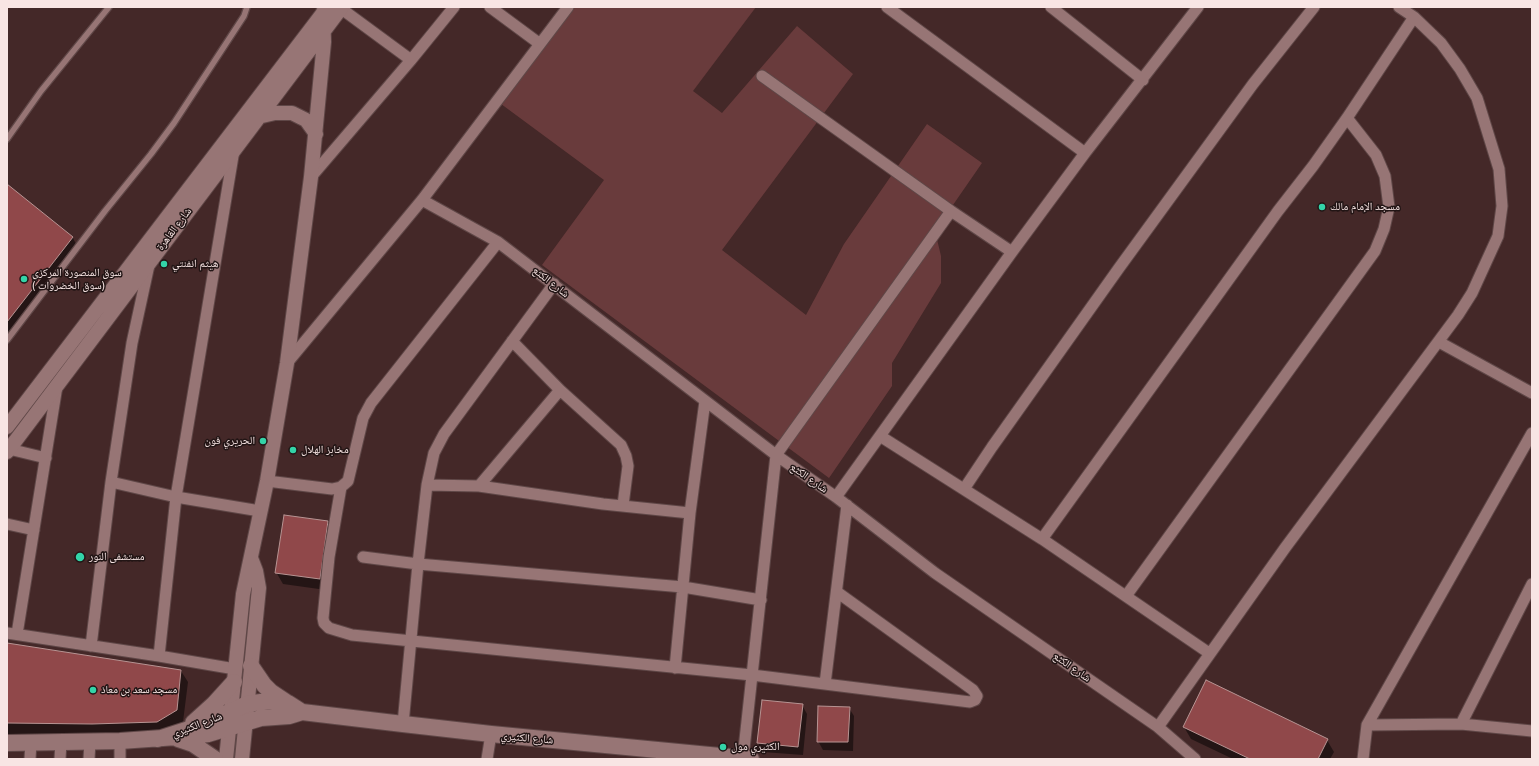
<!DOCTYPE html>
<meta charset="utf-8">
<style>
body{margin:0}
#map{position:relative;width:1539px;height:766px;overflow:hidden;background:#442828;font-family:"Public Sans",sans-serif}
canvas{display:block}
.frame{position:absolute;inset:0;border:8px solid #f8e5e4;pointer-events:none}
</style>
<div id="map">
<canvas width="1539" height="766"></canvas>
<div class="frame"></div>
</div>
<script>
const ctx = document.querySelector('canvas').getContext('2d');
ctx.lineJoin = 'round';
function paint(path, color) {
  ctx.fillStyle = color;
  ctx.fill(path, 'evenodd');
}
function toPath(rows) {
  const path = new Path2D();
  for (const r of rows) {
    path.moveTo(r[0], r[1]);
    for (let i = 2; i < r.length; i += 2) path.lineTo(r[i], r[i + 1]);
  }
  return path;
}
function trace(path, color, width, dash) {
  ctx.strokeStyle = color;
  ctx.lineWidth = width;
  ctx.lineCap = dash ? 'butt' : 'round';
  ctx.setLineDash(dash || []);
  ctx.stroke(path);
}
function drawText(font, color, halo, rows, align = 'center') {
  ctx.font = font + ' "Public Sans","Noto Naskh Arabic",sans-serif';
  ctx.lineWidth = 3;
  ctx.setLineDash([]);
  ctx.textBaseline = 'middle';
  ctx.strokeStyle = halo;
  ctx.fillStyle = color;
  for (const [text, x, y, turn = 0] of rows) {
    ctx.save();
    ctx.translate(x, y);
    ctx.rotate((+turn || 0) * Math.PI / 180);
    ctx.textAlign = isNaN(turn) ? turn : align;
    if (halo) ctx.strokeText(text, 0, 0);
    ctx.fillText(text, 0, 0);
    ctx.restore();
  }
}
paint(toPath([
 [567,7,756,7,693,91,722,113,797,26,853,74,722,250,806,315,844,244,927,124,982,163,935,231,941,256,941,283,892,363,892,386,829,478,542,265,604,180,497,101]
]), '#693b3c');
paint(toPath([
 [7,185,73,238,79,250,7,342],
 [327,522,334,534,326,590,283,584,276,572],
 [7,644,181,671,188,682,183,722,164,733,100,736,7,734],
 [802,705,807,714,803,755,763,752,758,743],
 [849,708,854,716,853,751,823,750,818,741],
 [1184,727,1327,740,1334,752,1330,759,1233,759,1191,739]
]), '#0007');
const building = toPath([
 [7,184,73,237,7,322,7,184],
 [284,515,328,521,320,579,275,573,284,515],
 [7,643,181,670,177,710,157,722,92,724,7,723,7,643],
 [1206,680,1328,739,1318,759,1250,759,1183,727,1206,680],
 [762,700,803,704,798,747,757,743,762,700],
 [818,706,850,707,848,742,817,742,818,706]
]);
paint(building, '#90484a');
trace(building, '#b79493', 1);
const service = toPath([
 [7,139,41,91,109,7],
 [7,340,105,211,151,154,174,123,244,16,247,7]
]);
const minor = toPath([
 [339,7,411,60],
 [490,7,540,44],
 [887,7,1085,153],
 [1051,7,1143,80],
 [762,76,951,211,1012,252],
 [311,177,411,60,454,7],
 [422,200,498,242,776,455,836,497,935,573,1158,727,1195,759],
 [512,341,560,390,621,445,626,456,628,466,623,505],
 [1439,342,1532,393],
 [287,363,422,200,568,7],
 [880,436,1042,539,1209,653],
 [9,449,46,458],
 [267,481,332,489,341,487,348,481,363,418,371,403,498,242],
 [111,482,176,497,260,511],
 [427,485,479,486,603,504,690,513],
 [479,486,560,390],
 [341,487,329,557,323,618,324,623,329,628,352,635,752,675,970,702,975,700,977,696,973,690,837,592],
 [964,489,992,447,1119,268,1253,84,1314,7],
 [836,497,1012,252,1085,153,1198,7],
 [7,524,34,530],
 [1042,539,1278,211,1313,166,1347,118,1414,17],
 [363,557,418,564,683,587,761,600],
 [1126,596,1375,251,1384,229,1389,207,1385,176,1376,155,1347,118],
 [7,633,159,656,235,669],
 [17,634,57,386],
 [91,646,111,482,132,343,149,265],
 [159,656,176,497,234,150],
 [675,668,690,513,705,401],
 [825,684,847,505],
 [403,724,418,564,427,485,434,453,444,434,554,284],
 [1461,724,1532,584],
 [1367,725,1461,724,1532,731],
 [1158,727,1285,548,1458,315,1472,293,1498,236,1502,206,1499,169,1477,98,1460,69,1441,43,1414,17,1399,7],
 [743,758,776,455,951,211],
 [30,759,31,742],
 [60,759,61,742],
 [89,759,90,742],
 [120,759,120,741],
 [487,759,491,734],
 [1363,759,1367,725,1532,433]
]);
const tertiary = toPath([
 [258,117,275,113,292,113,306,120,316,134],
 [7,427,326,9],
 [7,452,342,7],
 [226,759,243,594,267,481,287,363,311,177,324,42,323,12],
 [242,759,259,588,256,571,251,558]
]);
const secondary = toPath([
 [251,666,264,685,271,692,286,702],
 [193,723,214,704,234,682],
 [158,739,198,726,247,704,268,701,288,703,302,712,403,724,491,734,751,759],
 [178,739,193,744,215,759],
 [7,743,120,741,191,736,208,734,261,718,289,716,302,712]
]);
trace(service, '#5f4747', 8);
trace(minor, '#5f4747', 13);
trace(tertiary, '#5f4747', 16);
trace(secondary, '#5f4747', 18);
trace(service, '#977575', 5.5);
trace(minor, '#977575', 11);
trace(tertiary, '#977575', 14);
trace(secondary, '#977575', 16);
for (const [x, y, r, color] of [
 [1322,207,4,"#33d4a8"],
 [164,264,4,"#33d4a8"],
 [24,279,4,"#33d4a8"],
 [263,441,4,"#33d4a8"],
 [293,450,4,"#33d4a8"],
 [80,557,5,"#33d4a8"],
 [93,690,4,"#33d4a8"],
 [723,747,4,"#33d4a8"]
]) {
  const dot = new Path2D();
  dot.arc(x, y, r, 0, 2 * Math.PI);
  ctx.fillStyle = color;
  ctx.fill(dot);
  trace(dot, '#221515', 1.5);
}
drawText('11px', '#f8e5e4', '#221515', [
 ["مسجد الإمام مالك",1330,207],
 ["هيثم انفنتي",172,264],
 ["سوق المنصورة المركزي",32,273],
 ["( سوق الخضروات)",32,286],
 ["الحريري فون",255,441,"right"],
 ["مخابز الهلال",301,450],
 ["مستشفى النور",89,557],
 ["مسجد سعد بن معاذ",101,690],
 ["الكثيري مول",731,747]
], 'left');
drawText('11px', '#f8e5e4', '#221515', [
 ["شارع القاهرة",174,229,-53],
 ["شارع الكثع",551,282,38],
 ["شارع الكثع",809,478,35],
 ["شارع الكثع",1072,667,35],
 ["شارع الكثيري",197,725,-21],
 ["شارع الكثيري",527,738,5]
]);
</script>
